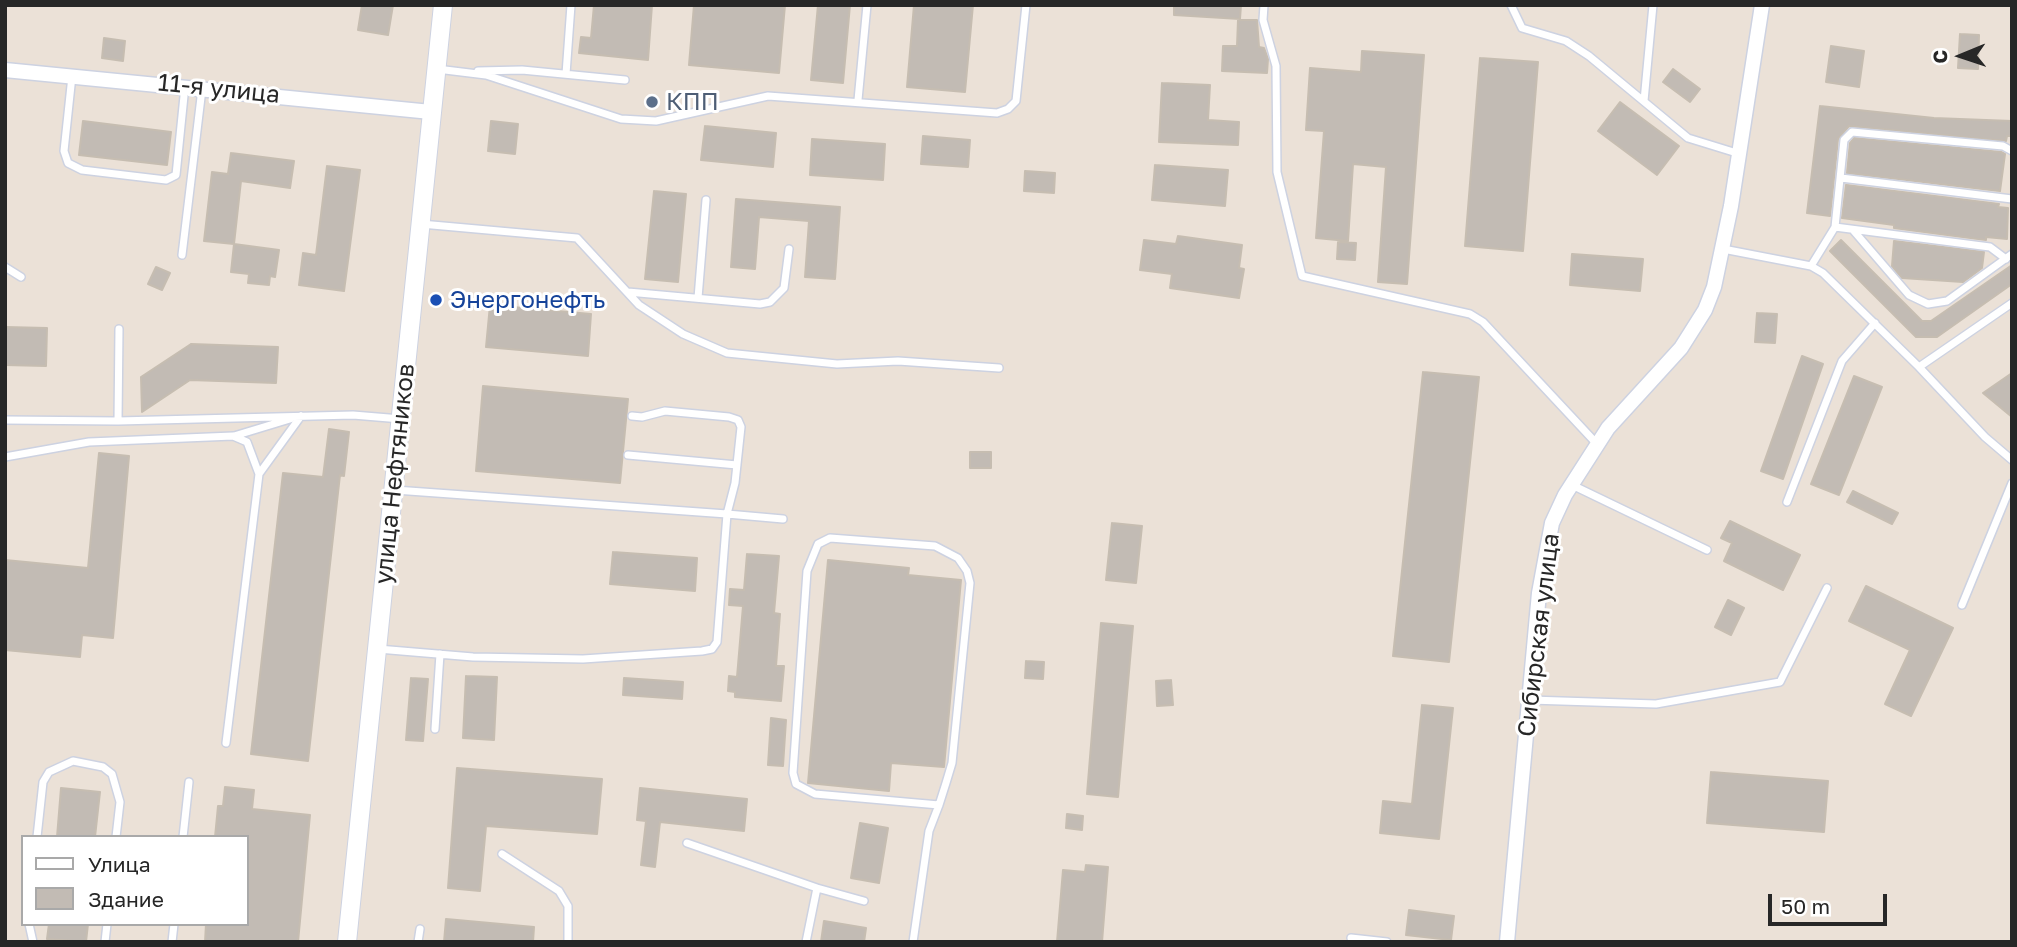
<!DOCTYPE html>
<meta charset="utf-8">
<style>
body{margin:0}
#map{position:relative;width:2017px;height:947px;overflow:hidden;background:#ebe1d7;font-family:"Golos Text",sans-serif}
canvas{display:block}
.frame{position:absolute;inset:0;border:7px solid #272727;pointer-events:none}
.legend{position:absolute;left:21px;top:835px;width:228px;height:91px;box-sizing:border-box;background:#fff;border:2px solid #a9a9a9;margin:0;padding:9px 12px;list-style:none;font-size:21px;color:#272727}
.legend li{display:flex;align-items:center;gap:14px;height:35px}
.legend b{width:35px;border:2px solid #a9a9a9}
.north{position:absolute;left:1926px;top:21px;width:70px;height:70px;-webkit-text-stroke:5px #fff;paint-order:stroke;rotate:268deg;font-size:19px;font-weight:700;line-height:28px;text-align:center;color:#272727}
.north::after{content:'';display:block;margin:auto;width:24px;height:32px;background:#272727;clip-path:polygon(50% 0,100% 100%,50% 72%,0 100%)}
.scale{position:absolute;left:1768px;top:894px;width:119px;height:32px;box-sizing:border-box;border:4px solid #272727;border-top:0;padding-left:9px;font-size:21px;line-height:24px;white-space:nowrap;color:#272727;-webkit-text-stroke:5px #fff;paint-order:stroke}
</style>
<div id="map">
<canvas width="2017" height="947"></canvas>
<div class="frame"></div>
<ul class="legend">
<li><b style="height:9px;background:#fff"></b>Улица</li>
<li><b style="height:19px;background:#c2bbb4"></b>Здание</li>
</ul>
<div class="north">С</div>
<div class="scale">50 m</div>
</div>
<script>
const ctx = document.querySelector('canvas').getContext('2d');
ctx.lineJoin = 'round';
function paint(path, color) {
  ctx.fillStyle = color;
  ctx.fill(path, 'evenodd');
}
function toPath(rows) {
  const path = new Path2D();
  for (const r of rows) {
    path.moveTo(r[0], r[1]);
    for (let i = 2; i < r.length; i += 2) path.lineTo(r[i], r[i + 1]);
  }
  return path;
}
function trace(path, color, width, dash) {
  ctx.strokeStyle = color;
  ctx.lineWidth = width;
  ctx.lineCap = dash ? 'butt' : 'round';
  ctx.setLineDash(dash || []);
  ctx.stroke(path);
}
function drawText(font, color, halo, rows, align = 'center') {
  ctx.font = font + ' "Golos Text",sans-serif';
  ctx.lineWidth = 6;
  ctx.setLineDash([]);
  ctx.textBaseline = 'middle';
  ctx.strokeStyle = halo;
  ctx.fillStyle = color;
  for (const [text, x, y, turn = 0] of rows) {
    ctx.save();
    ctx.translate(x, y);
    ctx.rotate((+turn || 0) * Math.PI / 180);
    ctx.textAlign = isNaN(turn) ? turn : align;
    if (halo) ctx.strokeText(text, 0, 0);
    ctx.fillText(text, 0, 0);
    ctx.restore();
  }
}
const building = toPath([
 [362,5,393,5,388,35,358,30,362,5],
 [594,5,652,5,648,60,579,53,581,37,591,38,594,5],
 [694,5,785,5,779,73,689,65,694,5],
 [818,5,850,5,843,83,811,80,818,5],
 [914,5,973,5,965,92,907,87,914,5],
 [1174,5,1241,5,1240,19,1174,15,1174,5],
 [1238,20,1257,20,1259,47,1264,48,1268,59,1267,73,1222,71,1223,46,1237,46,1238,20],
 [1960,34,1979,35,1978,69,1958,68,1960,34],
 [104,38,125,41,123,61,102,58,104,38],
 [1831,46,1864,51,1859,87,1826,82,1831,46],
 [1362,51,1424,55,1407,284,1378,282,1386,167,1353,164,1348,241,1316,238,1324,131,1306,130,1310,68,1361,72,1362,51],
 [1480,58,1538,62,1523,251,1465,246,1480,58],
 [1673,69,1700,89,1690,102,1663,82,1673,69],
 [1162,83,1210,85,1208,120,1239,122,1238,145,1159,142,1162,83],
 [1620,102,1679,146,1657,175,1598,131,1620,102],
 [1820,106,1934,118,2012,121,2012,136,2007,136,2006,141,1849,126,1838,139,1830,216,1807,213,1820,106],
 [83,121,171,132,167,165,79,155,83,121],
 [491,121,518,124,515,154,488,151,491,121],
 [705,126,776,133,773,167,701,160,705,126],
 [923,136,970,140,968,167,921,164,923,136],
 [1854,138,2001,152,2005,154,2000,191,1847,173,1850,143,1854,138],
 [812,139,885,144,883,180,810,175,812,139],
 [231,153,294,161,290,188,241,181,234,244,204,241,212,172,228,174,231,153],
 [1155,165,1228,170,1225,206,1152,200,1155,165],
 [327,166,360,170,344,291,299,285,303,253,316,255,327,166],
 [1025,171,1055,173,1054,193,1024,191,1025,171],
 [1846,185,1999,204,1998,207,2008,208,2007,239,1986,237,1986,240,1894,228,1894,225,1842,218,1846,185],
 [654,191,686,194,678,282,645,279,654,191],
 [736,199,840,207,835,279,805,277,809,221,759,217,755,269,731,267,736,199],
 [1178,236,1242,245,1239,268,1244,269,1239,298,1170,288,1172,274,1140,270,1144,240,1176,244,1178,236],
 [1841,240,1922,321,1931,321,2012,265,2012,284,1937,337,1916,337,1830,251,1841,240],
 [1894,241,1984,252,1982,268,1963,282,1902,278,1892,266,1894,241],
 [1338,242,1356,243,1355,260,1337,259,1338,242],
 [234,244,279,250,275,277,270,276,269,285,248,283,249,274,231,272,234,244],
 [1572,254,1643,259,1640,291,1570,285,1572,254],
 [156,267,170,273,162,290,148,284,156,267],
 [490,305,591,314,588,356,486,347,490,305],
 [1757,313,1777,314,1775,343,1755,342,1757,313],
 [5,327,47,328,46,366,5,365,5,327],
 [191,344,278,347,276,383,190,380,142,412,141,377,191,344],
 [1802,356,1823,364,1783,479,1761,471,1802,356],
 [1423,372,1479,377,1449,662,1393,656,1423,372],
 [2012,373,2012,417,1983,393,2012,373],
 [1854,376,1882,387,1839,495,1811,484,1854,376],
 [483,386,628,399,620,483,476,471,483,386],
 [329,429,349,432,344,476,340,475,308,761,251,754,283,473,323,477,329,429],
 [970,452,991,452,991,468,970,468,970,452],
 [99,453,129,456,113,638,82,635,80,657,5,650,5,560,88,568,99,453],
 [1853,491,1898,513,1892,524,1847,502,1853,491],
 [1730,521,1800,555,1783,590,1724,561,1732,543,1721,538,1730,521],
 [1112,523,1142,526,1136,583,1106,580,1112,523],
 [613,552,697,558,695,591,610,584,613,552],
 [747,554,779,556,774,613,780,614,776,666,784,666,781,701,735,697,735,692,728,691,729,676,737,677,743,606,729,605,730,589,744,590,747,554],
 [828,560,909,568,908,575,961,580,944,767,891,763,889,791,808,783,828,560],
 [1866,586,1953,628,1911,716,1885,704,1910,650,1849,621,1866,586],
 [1728,600,1744,608,1731,635,1715,627,1728,600],
 [1101,623,1133,626,1118,797,1087,794,1101,623],
 [1026,661,1044,662,1043,679,1025,678,1026,661],
 [466,676,497,677,494,740,463,738,466,676],
 [411,678,428,679,423,741,406,740,411,678],
 [624,678,683,682,682,699,623,695,624,678],
 [1171,680,1173,705,1157,706,1156,681,1171,680],
 [1422,705,1453,708,1439,839,1380,833,1383,801,1412,804,1422,705],
 [771,718,786,720,783,766,768,765,771,718],
 [457,768,602,779,597,834,486,826,480,891,448,888,457,768],
 [1711,772,1828,781,1824,832,1707,823,1711,772],
 [225,787,254,790,252,809,310,815,298,942,205,942,206,924,247,924,247,837,215,837,218,806,223,806,225,787],
 [61,788,100,792,95,837,57,837,61,788],
 [640,788,747,799,744,831,660,822,655,867,641,865,646,821,637,820,640,788],
 [1067,814,1083,816,1082,830,1066,828,1067,814],
 [860,823,888,828,879,883,851,878,860,823],
 [1086,865,1108,867,1102,942,1057,942,1063,870,1085,872,1086,865],
 [1409,910,1454,916,1451,940,1406,935,1409,910],
 [446,919,534,927,533,942,444,942,446,919],
 [824,921,866,928,864,942,821,942,824,921],
 [49,924,88,924,86,942,47,939,49,924]
]);
paint(building, '#c2bbb4');
trace(building, '#c6bdb1', 2);
const service = toPath([
 [1264,5,1263,20,1276,66,1277,172,1302,276,1470,314,1483,322,1597,444],
 [1511,5,1522,28,1566,41,1589,56,1688,138,1740,154],
 [437,69,486,75,621,119,656,121,768,96,997,113,1008,109,1016,101,1026,5],
 [478,71,522,70,625,80],
 [566,74,571,5],
 [72,76,64,151,68,163,82,170,166,180,176,175,185,86],
 [858,100,867,5],
 [1644,101,1653,5],
 [1841,178,2012,199],
 [421,224,577,238,639,305,683,334,727,353,837,364,898,361,999,368],
 [1835,227,1990,247,2006,259],
 [1853,230,1909,295,1928,304,1947,301,2012,254],
 [1723,249,1811,266,1823,273,1919,367,1985,437,2012,460],
 [182,255,202,89],
 [1811,266,1835,227,1844,140,1852,132,2003,146,2012,151],
 [5,267,21,277],
 [628,292,760,304,770,302,784,288,789,249],
 [698,298,706,200],
 [1919,367,2012,303],
 [632,416,642,417,665,411,729,417,738,420,741,427,735,483,727,514,783,519],
 [5,420,118,421,353,415,401,419],
 [118,421,119,329],
 [234,436,290,419],
 [628,455,737,465],
 [5,457,89,442,233,436,247,442,259,474,226,743],
 [259,474,301,416],
 [1572,485,1707,550],
 [1787,502,1842,361,1875,323],
 [1962,605,2012,483],
 [378,649,473,657,583,659,702,651,712,649,717,642,727,514,395,490],
 [1530,700,1656,704,1780,682,1827,588],
 [435,729,440,654],
 [37,837,43,782,49,772,73,761,103,767,112,774,120,802,116,837],
 [183,837,189,782],
 [687,843,817,888,806,942],
 [502,854,559,891,568,906,568,942],
 [817,888,864,901],
 [29,924,33,942],
 [1351,938,1387,942],
 [105,942,107,924],
 [172,942,174,924],
 [418,942,420,929],
 [913,942,929,831,939,805,946,783,952,763,970,583,967,571,958,558,935,546,830,538,818,544,807,571,793,773,796,784,815,794,939,805]
]);
const minor = toPath([
 [5,70,431,112],
 [1507,942,1539,593,1552,523,1565,495,1608,428,1681,348,1705,310,1714,287,1731,206,1762,5]
]);
const tertiary = toPath([
 [347,942,443,5]
]);
trace(service, '#cdd2e1', 10);
trace(minor, '#cdd2e1', 17);
trace(tertiary, '#cdd2e1', 20);
trace(service, '#fff', 7);
trace(minor, '#fff', 14);
trace(tertiary, '#fff', 18);
for (const [x, y, r, color] of [
 [652,102,7,"#5c6f8a"],
 [436,300,7,"#1a4fb4"]
]) {
  const dot = new Path2D();
  dot.arc(x, y, r, 0, 2 * Math.PI);
  ctx.fillStyle = color;
  ctx.fill(dot);
  trace(dot, '#fff', 2.5);
}
drawText('24px', '#272727', '#fff', [
 ["11-я улица",219,89,6],
 ["улица Нефтяников",395,474,-84],
 ["Сибирская улица",1539,635,-83]
]);
drawText('24px', '#4e5e75', '#fff', [
 ["КПП",666,102]
], 'left');
drawText('24px', '#164399', '#fff', [
 ["Энергонефть",450,300]
], 'left');
</script>
